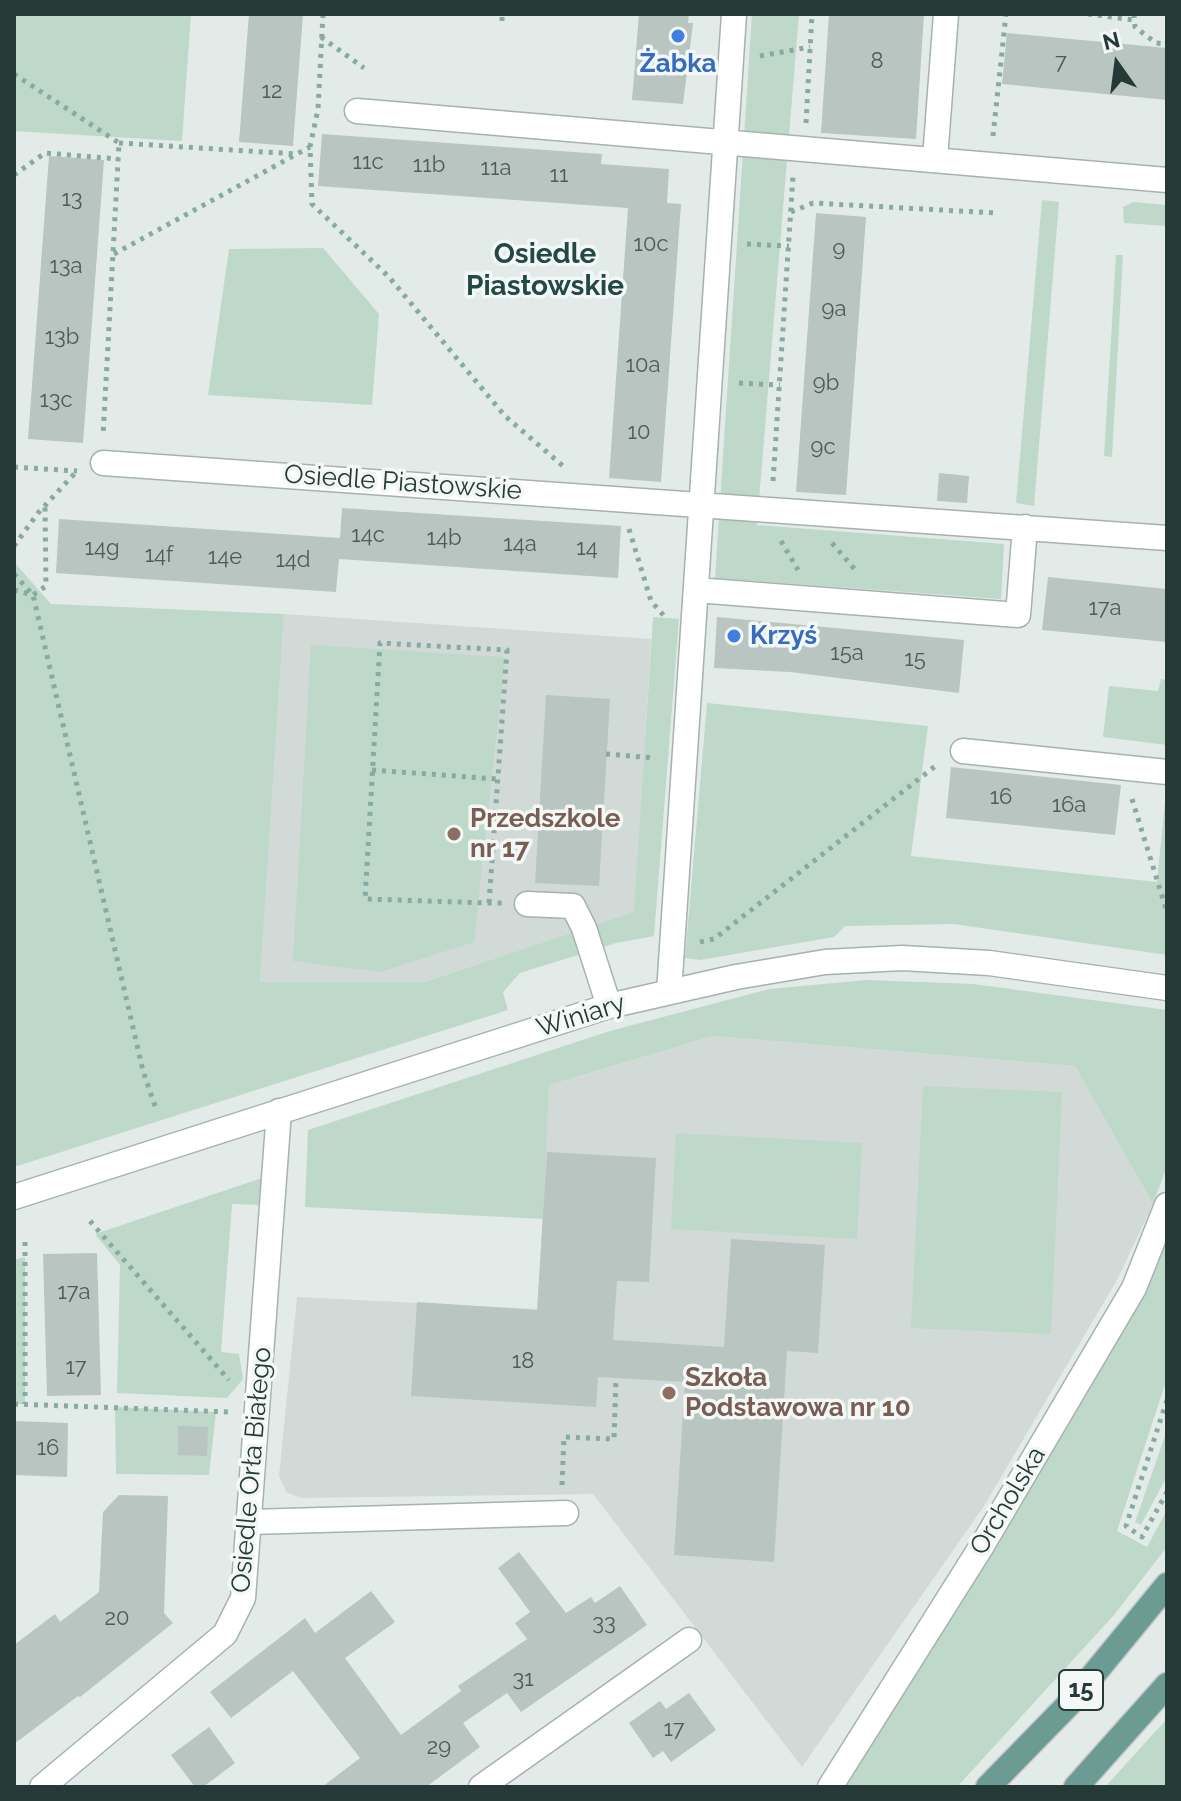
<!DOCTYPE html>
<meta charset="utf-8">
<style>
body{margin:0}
#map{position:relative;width:1181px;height:1801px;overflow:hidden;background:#e3ebe8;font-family:Raleway,sans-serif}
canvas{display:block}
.frame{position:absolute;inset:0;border:16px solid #253a37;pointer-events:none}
.north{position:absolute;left:1077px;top:24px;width:80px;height:80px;-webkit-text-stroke:6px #f3f8f6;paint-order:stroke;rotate:346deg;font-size:22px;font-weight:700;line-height:32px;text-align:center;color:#253a37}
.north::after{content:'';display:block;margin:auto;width:28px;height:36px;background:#253a37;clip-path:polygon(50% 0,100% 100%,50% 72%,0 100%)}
</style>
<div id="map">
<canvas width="1181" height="1801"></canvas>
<div class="frame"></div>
<div class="north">N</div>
</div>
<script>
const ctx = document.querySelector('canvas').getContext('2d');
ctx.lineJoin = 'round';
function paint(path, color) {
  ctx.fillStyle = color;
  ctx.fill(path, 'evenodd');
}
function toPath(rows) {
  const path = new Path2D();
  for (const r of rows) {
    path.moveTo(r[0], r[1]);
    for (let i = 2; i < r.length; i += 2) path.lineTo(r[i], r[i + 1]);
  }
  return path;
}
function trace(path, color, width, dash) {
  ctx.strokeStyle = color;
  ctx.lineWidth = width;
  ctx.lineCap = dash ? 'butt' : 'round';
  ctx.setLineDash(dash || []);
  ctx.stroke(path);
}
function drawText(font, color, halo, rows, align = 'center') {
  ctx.font = font + ' Raleway,sans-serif';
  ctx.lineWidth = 7;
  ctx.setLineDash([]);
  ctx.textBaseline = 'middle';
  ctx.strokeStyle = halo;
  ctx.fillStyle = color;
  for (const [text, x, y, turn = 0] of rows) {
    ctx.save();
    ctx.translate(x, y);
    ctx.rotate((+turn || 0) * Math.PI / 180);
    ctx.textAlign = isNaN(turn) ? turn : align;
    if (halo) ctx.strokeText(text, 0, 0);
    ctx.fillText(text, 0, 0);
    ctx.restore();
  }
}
paint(toPath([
 [284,614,651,639,635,912,425,982,260,982],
 [713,1036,1075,1066,1153,1204,1117,1280,984,1506,802,1767,593,1494,301,1498,286,1492,279,1476,297,1297,538,1309,549,1085]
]), '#d1dad7');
paint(toPath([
 [14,14,191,14,182,141,14,131],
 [752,14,799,14,757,525,1004,544,1001,599,715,578],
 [1042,200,1059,202,1034,506,1016,503],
 [1133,202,1167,205,1167,226,1124,223,1123,207],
 [323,248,379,314,372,405,208,395,229,249],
 [1116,255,1123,255,1112,457,1104,456],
 [14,562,51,604,284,614,260,982,425,982,634,912,653,617,679,619,654,936,616,943,520,973,503,992,508,1010,14,1167],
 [311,645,505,657,474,942,380,972,293,961],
 [1161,679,1167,680,1167,745,1103,737,1109,686,1158,691],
 [707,703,928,726,911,856,1157,882,1167,782,1167,955,954,924,845,926,834,937,700,960,685,958],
 [867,980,973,984,1167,1010,1167,1166,1153,1204,1075,1066,713,1036,549,1085,543,1219,305,1207,308,1130,610,1031,769,989],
 [923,1086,1062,1092,1051,1334,911,1328],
 [676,1133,862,1143,857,1239,671,1229],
 [262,1178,261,1205,232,1204,221,1352,239,1354,243,1379,227,1398,117,1393,120,1265,95,1234],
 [1167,1237,1167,1378,1117,1531,1147,1547,1167,1510,1167,1547,1114,1615,957,1787,841,1787],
 [25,1257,25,1404,14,1404,14,1260],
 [115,1407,216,1412,209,1475,116,1474],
 [1167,1430,1167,1476,1141,1525,1135,1522],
 [1167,1719,1167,1787,1105,1787,1165,1721]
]), '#bed9c9');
paint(toPath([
 [249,14,303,14,293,146,239,142],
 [639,14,689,14,688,23,693,23,683,104,632,100],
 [829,14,924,14,916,139,821,133],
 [1007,33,1167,48,1167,100,1002,84],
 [322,134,602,154,601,164,669,169,667,203,681,204,661,482,609,478,628,208,318,186],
 [49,156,104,160,83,443,28,439],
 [816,213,866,217,846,495,796,492],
 [939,473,969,476,967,503,937,501],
 [342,508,621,526,618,578,339,559,336,592,56,573,59,519,340,538],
 [1048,577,1167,589,1167,642,1042,630],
 [717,617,964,640,959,693,790,672,714,668],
 [546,695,610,699,599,886,535,883],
 [951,767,1121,785,1115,835,946,818],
 [547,1152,656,1158,649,1282,617,1281,613,1340,724,1347,731,1239,825,1245,818,1353,787,1351,774,1562,674,1555,685,1382,598,1377,596,1407,411,1396,417,1302,537,1310],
 [97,1253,101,1395,47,1396,43,1254],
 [14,1421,68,1423,67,1477,14,1475],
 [178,1426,208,1427,207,1456,178,1455],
 [119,1495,168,1496,164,1613,173,1623,80,1697,78,1696,14,1744,14,1645,55,1614,60,1622,99,1592,103,1512],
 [519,1552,566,1613,591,1597,595,1603,620,1586,647,1625,521,1712,507,1693,463,1723,480,1747,426,1787,322,1787,360,1758,293,1671,231,1718,210,1692,305,1618,315,1633,371,1591,395,1622,345,1658,401,1735,461,1691,458,1686,527,1639,515,1623,530,1612,498,1568],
 [689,1693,716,1730,671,1762,663,1751,653,1758,629,1723,660,1701,666,1709],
 [209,1727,235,1763,203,1787,195,1787,171,1755]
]), '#b8c5c1');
const minor = toPath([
 [357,111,1167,180],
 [935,159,946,14],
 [103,463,1167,538],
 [696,590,1018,615,1025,527],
 [963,751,1167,772],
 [527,904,573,906,584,928,609,1006],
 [669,992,734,14],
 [14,1197,609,1006,736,977,825,962,902,958,989,963,1167,988],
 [250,1522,566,1513],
 [42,1787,225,1634,243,1598,279,1111],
 [481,1787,689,1640],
 [830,1787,983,1544,1134,1288,1167,1205]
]);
const major = toPath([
 [988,1787,1071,1702,1167,1585],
 [1076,1787,1167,1685]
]);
trace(minor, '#a6b2af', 27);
trace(major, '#c2c8c7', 27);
trace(toPath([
 [323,14,318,109,310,147,312,204,389,277,505,416,563,466],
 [1088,14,1134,20],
 [1134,14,1135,27,1156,43,1167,44],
 [502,21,502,14],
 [321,37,364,68],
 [760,56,810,47],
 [14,74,119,143,103,436],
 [806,123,812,14],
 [993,136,1006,14],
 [119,143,297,154,310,147],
 [14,175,45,153,118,159],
 [791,212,813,203,996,213],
 [747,244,789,246],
 [114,254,297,154],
 [739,383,780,385],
 [14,467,77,471],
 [773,481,793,176],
 [629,529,651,601,666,618],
 [781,541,798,570],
 [832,543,857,572],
 [14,546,38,513,77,471],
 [14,574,33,595,143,1071,156,1109],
 [14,590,33,595,46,586,45,507],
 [606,754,656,758],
 [372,770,497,779],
 [1132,799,1167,912],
 [489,903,507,650,380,643,365,899,489,903,502,903],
 [700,942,714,939,938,764],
 [90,1221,229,1380],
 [25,1242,25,1404],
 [1167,1400,1126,1526,1142,1537,1167,1492],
 [14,1404,229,1412],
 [562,1485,564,1437,614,1439,616,1378]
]), '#87aba3', 5, [4, 6]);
trace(minor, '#fff', 24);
trace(major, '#6c9b94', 24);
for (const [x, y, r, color] of [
 [678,36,8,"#3f7fe0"],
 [734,636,8,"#3f7fe0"],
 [454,834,8,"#8d6e63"],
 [669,1393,8,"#8d6e63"]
]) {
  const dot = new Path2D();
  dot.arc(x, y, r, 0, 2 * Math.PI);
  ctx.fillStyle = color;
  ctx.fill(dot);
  trace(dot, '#f3f8f6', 3);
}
drawText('22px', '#4a5d5a', null, [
 ["8",877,61],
 ["7",1061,62],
 ["12",272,91],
 ["11c",368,162],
 ["11b",429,165],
 ["11a",496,168],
 ["11",559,175],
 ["13",72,199],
 ["10c",651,244],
 ["9",839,249],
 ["13a",66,266],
 ["9a",834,309],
 ["13b",62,337],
 ["10a",643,365],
 ["9b",826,383],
 ["13c",56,400],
 ["10",639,432],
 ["9c",823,447],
 ["14c",368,535],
 ["14b",444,538],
 ["14a",520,544],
 ["14g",102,548],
 ["14",587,548],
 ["14f",159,555],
 ["14e",225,557],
 ["14d",293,560],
 ["17a",1105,608],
 ["15a",847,653],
 ["15",915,659],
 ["16",1001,797],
 ["16a",1069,805],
 ["17a",74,1292],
 ["18",523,1361],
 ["17",76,1367],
 ["16",48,1448],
 ["20",117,1618],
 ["33",604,1623],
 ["31",523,1679],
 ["17",674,1729],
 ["29",439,1747]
]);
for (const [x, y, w] of [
 [1081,1690,44]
]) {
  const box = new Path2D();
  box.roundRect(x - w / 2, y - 20, w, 40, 6);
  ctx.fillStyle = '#f3f8f6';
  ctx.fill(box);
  trace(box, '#253a37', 2);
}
drawText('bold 24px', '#253a37', null, [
 ["15",1081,1690]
]);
drawText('bold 26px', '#366cbe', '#f3f8f6', [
 ["Żabka",678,64],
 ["Krzyś",750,636,"left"]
]);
drawText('26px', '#253a37', '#f3f8f6', [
 ["Osiedle Piastowskie",403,483,4],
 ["Winiary",581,1016,-17],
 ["Osiedle Orła Białego",252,1470,-85],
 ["Orcholska",1008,1501,-59]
]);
drawText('bold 26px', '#785e54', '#f3f8f6', [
 ["Przedszkole",470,819],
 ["nr 17",470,849],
 ["Szkoła",685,1378],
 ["Podstawowa nr 10",685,1408]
], 'left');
drawText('bold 28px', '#234945', '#f3f8f6', [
 ["Osiedle",545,255],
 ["Piastowskie",545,287]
]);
</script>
